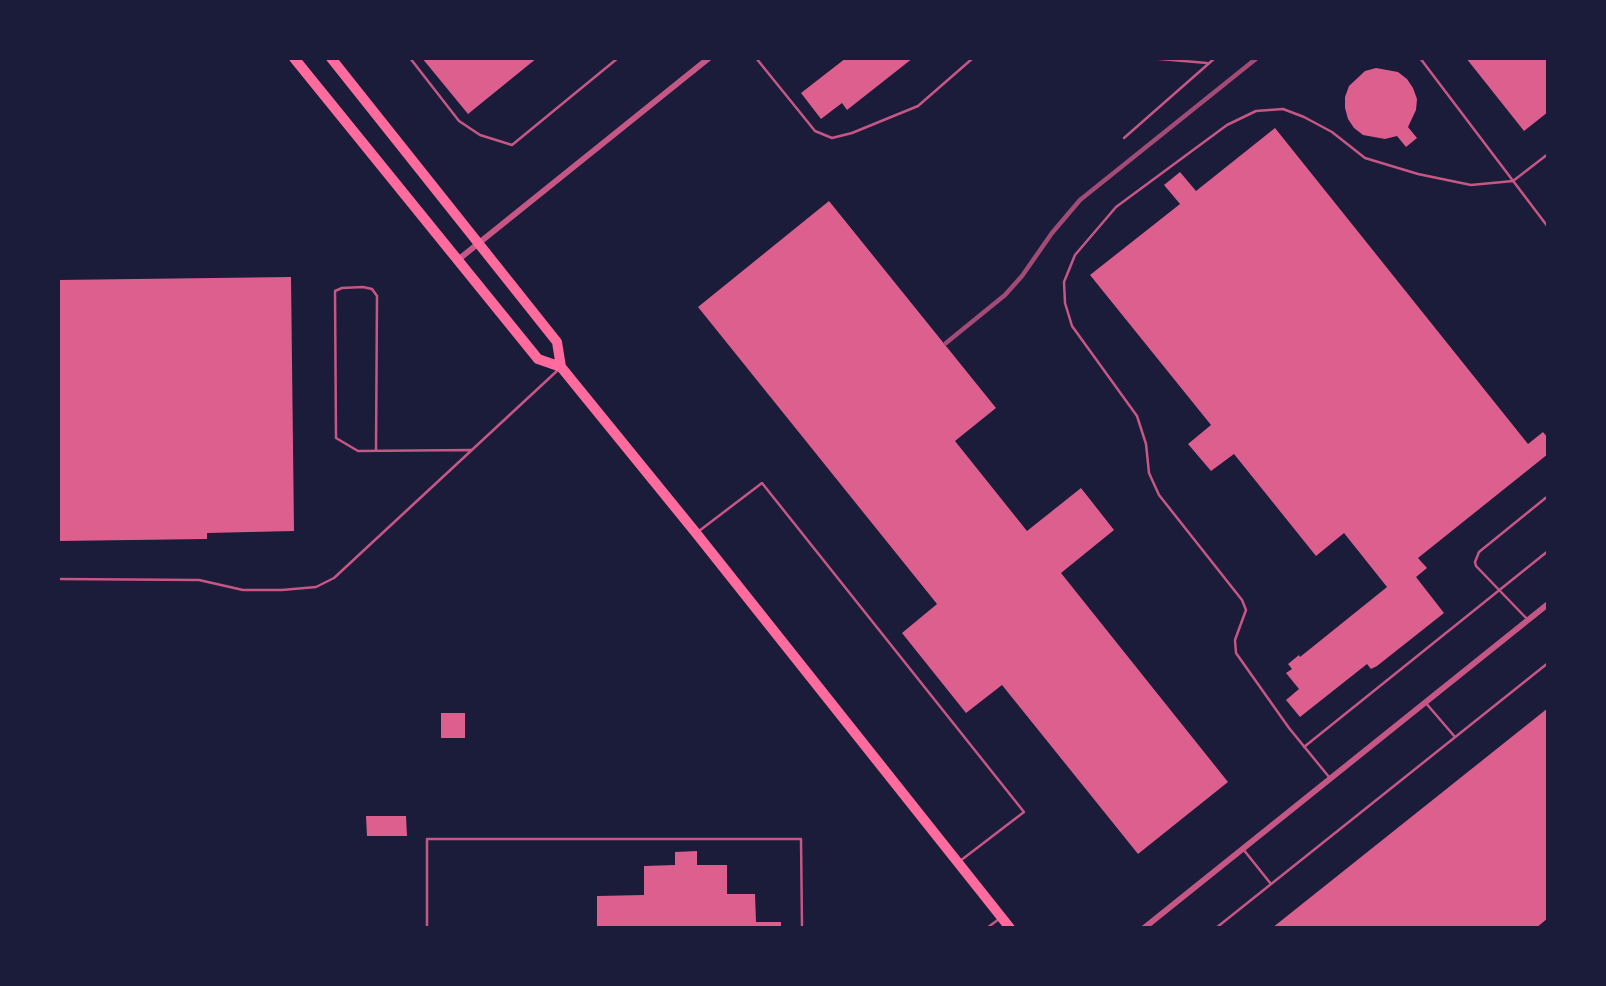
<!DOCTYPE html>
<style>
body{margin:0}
#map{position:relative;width:1606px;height:986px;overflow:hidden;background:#1b1b3a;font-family:"Noto Sans",sans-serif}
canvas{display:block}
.frame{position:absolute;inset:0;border:60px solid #1b1b3a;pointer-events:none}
</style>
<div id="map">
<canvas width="1606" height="986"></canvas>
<div class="frame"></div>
</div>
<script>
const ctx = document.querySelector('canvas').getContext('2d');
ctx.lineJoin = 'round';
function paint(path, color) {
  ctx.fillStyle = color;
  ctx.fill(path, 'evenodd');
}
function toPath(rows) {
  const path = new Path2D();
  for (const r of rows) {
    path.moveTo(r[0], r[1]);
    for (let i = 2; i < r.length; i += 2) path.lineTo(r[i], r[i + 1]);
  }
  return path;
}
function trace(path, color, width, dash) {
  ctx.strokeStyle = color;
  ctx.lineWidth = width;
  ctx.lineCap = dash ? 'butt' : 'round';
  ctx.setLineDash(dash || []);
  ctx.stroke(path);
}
paint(toPath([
 [422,58,537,58,468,114],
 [846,58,913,58,847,110,842,103,821,119,801,93],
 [1466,58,1548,58,1548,112,1524,131],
 [1376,68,1398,72,1407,79,1413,88,1417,99,1416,110,1408,127,1417,138,1406,147,1397,136,1385,139,1363,135,1354,128,1348,119,1345,108,1345,97,1349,86,1365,71],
 [1275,128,1528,444,1543,432,1548,438,1548,454,1418,558,1427,568,1416,577,1444,613,1377,666,1371,669,1367,664,1300,717,1286,700,1299,689,1286,673,1292,669,1288,664,1299,655,1300,657,1387,587,1344,533,1316,556,1234,454,1211,471,1188,444,1211,425,1090,275,1180,204,1164,185,1180,172,1196,191],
 [829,201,996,408,955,441,1027,531,1081,488,1114,530,1061,573,1228,782,1138,854,1002,685,966,713,902,633,937,604,698,307],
 [291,277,294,531,207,533,207,539,58,541,58,280],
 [1548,708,1548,918,1536,928,1272,928],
 [441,713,465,713,465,738,441,738],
 [366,816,406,816,407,836,367,836],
 [697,851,697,865,727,865,727,894,755,894,756,922,781,922,781,928,597,928,597,896,644,895,644,866,675,865,675,852]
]), '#dd5f8e');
trace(toPath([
 [410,58,459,121,480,135,512,145,618,58],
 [756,58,815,131,832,138,852,133,918,106,973,58],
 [1148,58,1207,63],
 [1420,58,1548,227],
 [1124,138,1215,58],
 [376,451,377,296,372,289,363,287,342,288,335,291,336,438,358,451,471,450],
 [699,531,762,483,1024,812,960,861],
 [58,579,199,580,243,590,282,590,316,587,334,578,558,370],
 [1528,620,1476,566,1475,562,1479,552,1548,496],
 [1425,702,1455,737],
 [1304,747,1548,551],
 [1329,777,1289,728,1236,653,1235,640,1246,610,1242,600,1159,495,1149,473,1146,444,1137,416,1072,326,1065,303,1064,282,1075,255,1116,207,1227,125,1256,111,1283,109,1304,117,1332,132,1365,158,1418,174,1471,185,1513,181,1548,154],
 [1243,849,1271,884],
 [427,928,427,839,801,839,802,928],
 [987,928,999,919],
 [1216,928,1548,663]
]), '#c65784', 2.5);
trace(toPath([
 [459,259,709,58],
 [1144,928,1548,604]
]), '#c65784', 6);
trace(toPath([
 [294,58,538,359,561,367,696,533,1010,928],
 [331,58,557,342,561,367]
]), '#ff6b9d', 10);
trace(toPath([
 [946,343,1005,295,1022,276,1052,233,1080,200,1257,58]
]), '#a44b75', 4.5);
</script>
